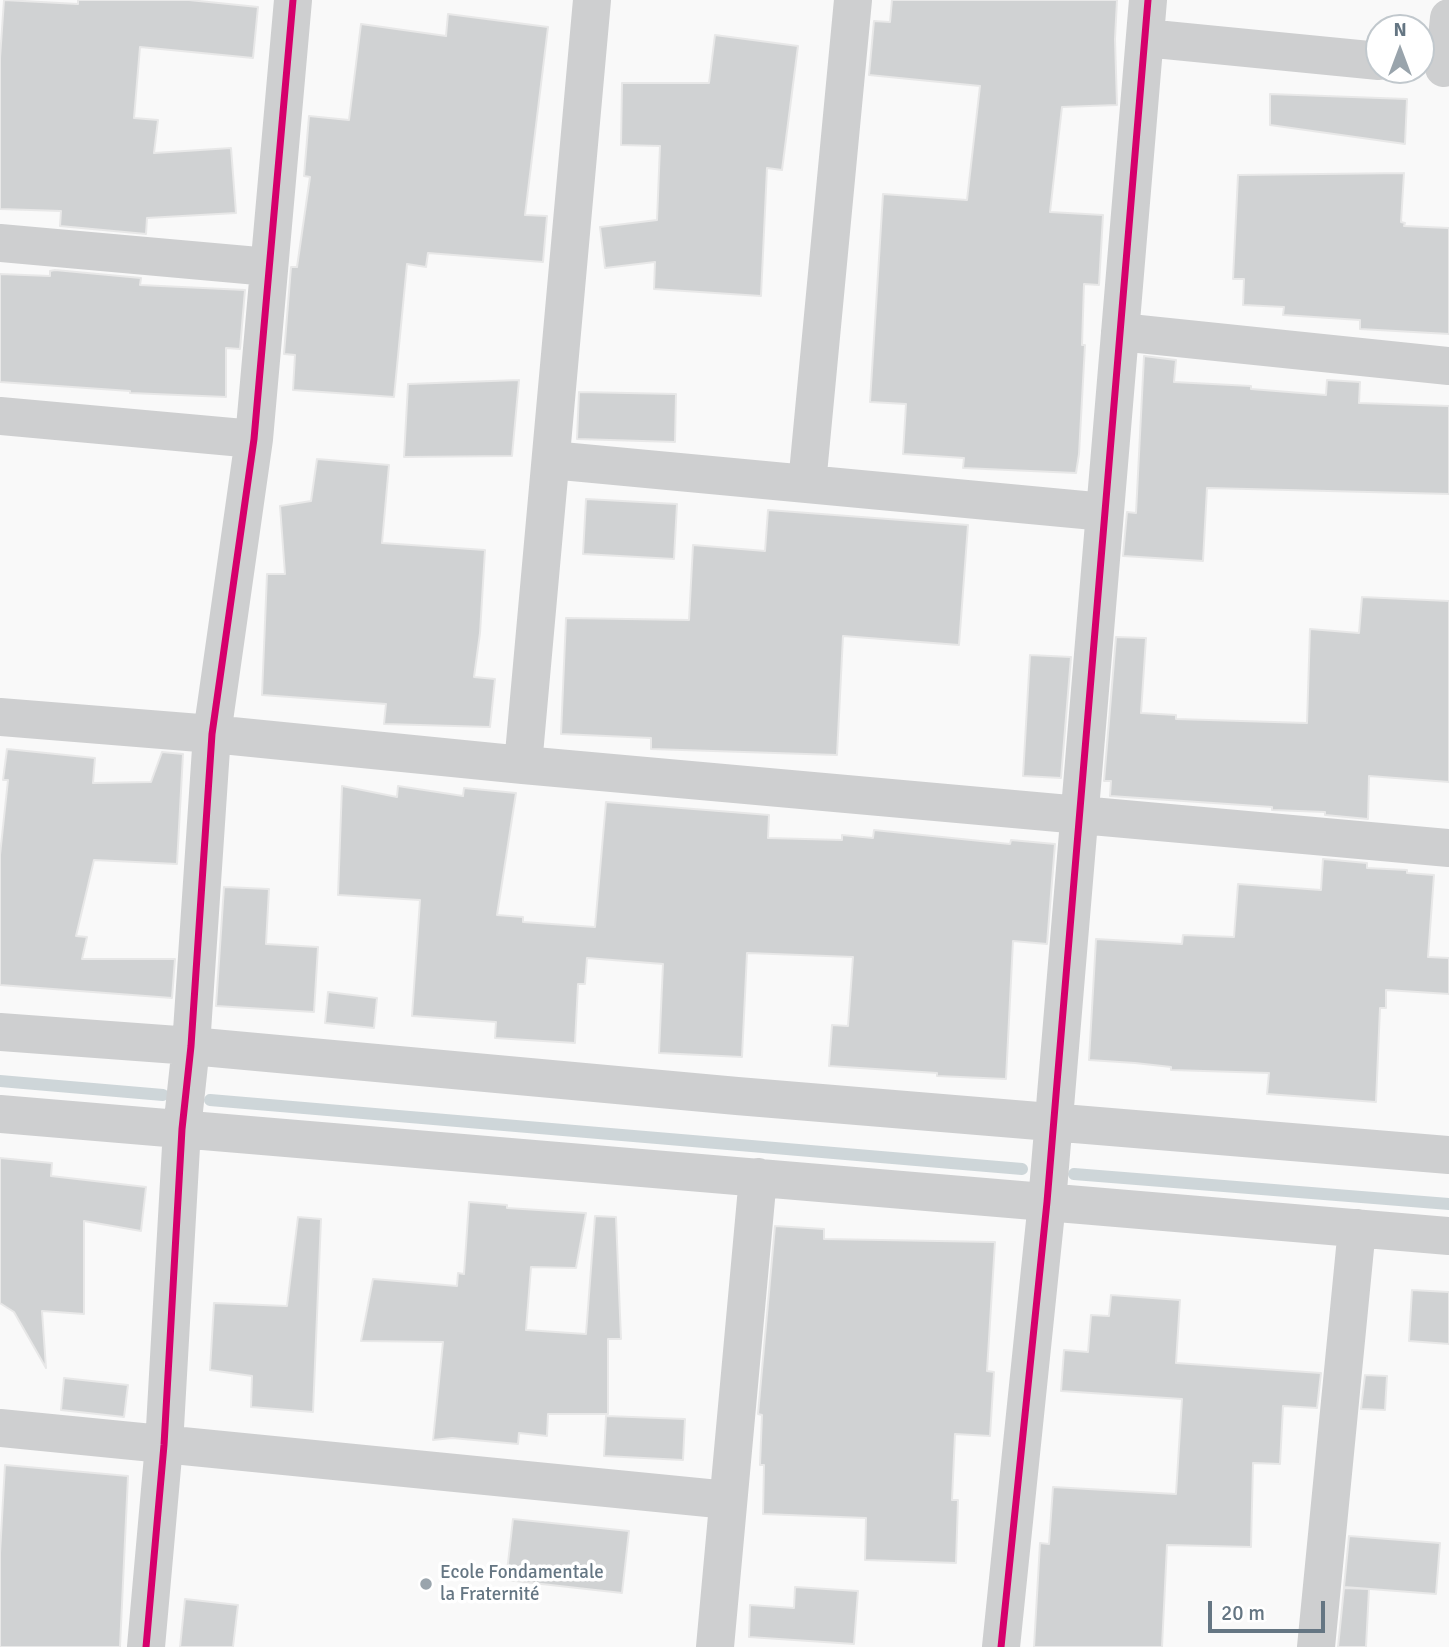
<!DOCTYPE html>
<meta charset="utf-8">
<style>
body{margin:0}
#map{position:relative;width:1449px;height:1647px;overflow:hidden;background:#f9f9f9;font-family:Signika,sans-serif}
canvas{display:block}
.north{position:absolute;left:1365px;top:14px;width:70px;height:70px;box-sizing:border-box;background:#fff;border:2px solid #c1c8cd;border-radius:50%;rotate:0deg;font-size:19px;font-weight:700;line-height:28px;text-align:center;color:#657683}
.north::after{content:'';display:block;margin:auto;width:24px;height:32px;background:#99a4ac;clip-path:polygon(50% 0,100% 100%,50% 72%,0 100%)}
.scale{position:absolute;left:1208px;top:1601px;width:117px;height:32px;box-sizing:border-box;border:4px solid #657683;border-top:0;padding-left:9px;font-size:21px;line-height:24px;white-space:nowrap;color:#657683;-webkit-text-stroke:5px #fff;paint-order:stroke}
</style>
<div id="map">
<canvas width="1449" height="1647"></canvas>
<div class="north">N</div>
<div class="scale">20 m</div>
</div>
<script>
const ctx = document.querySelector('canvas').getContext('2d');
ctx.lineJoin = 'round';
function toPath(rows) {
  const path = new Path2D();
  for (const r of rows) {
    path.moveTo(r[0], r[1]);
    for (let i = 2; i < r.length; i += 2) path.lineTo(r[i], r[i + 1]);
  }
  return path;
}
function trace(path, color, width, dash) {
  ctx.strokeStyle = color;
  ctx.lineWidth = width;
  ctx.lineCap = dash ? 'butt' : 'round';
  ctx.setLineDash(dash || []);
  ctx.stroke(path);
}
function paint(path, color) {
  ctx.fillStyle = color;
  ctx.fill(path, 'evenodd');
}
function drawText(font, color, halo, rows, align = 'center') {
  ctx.font = font + ' Signika,sans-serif';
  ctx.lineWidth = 7;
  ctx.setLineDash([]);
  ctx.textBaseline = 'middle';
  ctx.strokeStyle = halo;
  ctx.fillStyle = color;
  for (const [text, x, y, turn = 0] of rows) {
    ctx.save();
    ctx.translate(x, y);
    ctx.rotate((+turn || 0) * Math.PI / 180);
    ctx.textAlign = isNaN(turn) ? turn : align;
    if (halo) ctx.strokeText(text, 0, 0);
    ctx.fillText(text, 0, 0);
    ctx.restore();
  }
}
trace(toPath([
 [0,1081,163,1095],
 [210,1100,1022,1169],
 [1074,1174,1449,1204]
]), '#ced6d9', 12);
const building = toPath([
 [4,0,78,4,78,0,189,0,258,7,253,58,140,47,134,118,158,120,154,153,231,148,236,213,147,218,146,234,60,226,61,211,0,209,0,58,4,0],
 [892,0,1117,0,1115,39,1117,105,1062,107,1050,212,1103,215,1099,285,1084,284,1082,345,1085,345,1079,454,1076,473,963,468,964,458,903,454,906,404,870,402,883,194,967,200,980,86,869,75,874,21,890,22,892,0],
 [448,14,548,27,525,215,547,216,543,262,428,253,426,267,407,264,394,397,293,390,295,355,284,354,291,267,297,267,310,177,304,176,309,116,349,120,361,24,446,36,448,14],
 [715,35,798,46,782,170,767,168,761,296,654,289,655,262,605,268,600,227,657,220,660,146,621,145,622,83,709,83,715,35],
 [1270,94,1407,99,1405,144,1270,125,1270,94],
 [1404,173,1401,222,1405,223,1404,226,1449,228,1449,334,1360,329,1360,320,1283,315,1284,307,1243,305,1244,279,1233,279,1238,175,1404,173],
 [55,270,141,278,140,285,245,290,240,349,226,348,226,397,130,393,130,391,0,382,0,274,50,276,50,271,55,270],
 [1144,356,1176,360,1174,382,1251,386,1251,389,1326,395,1327,380,1360,382,1359,403,1449,406,1449,494,1207,488,1203,561,1123,556,1127,512,1136,513,1144,356],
 [519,380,512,456,404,457,408,384,519,380],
 [579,392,676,394,675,442,577,439,579,392],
 [317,459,389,465,382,543,485,550,480,633,474,677,495,679,490,727,384,724,386,704,262,695,267,574,285,574,280,506,311,501,317,459],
 [586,499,677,504,674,559,583,554,586,499],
 [768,510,968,525,959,645,843,636,837,755,651,749,651,738,561,734,566,618,689,620,693,545,765,551,768,510],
 [1362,597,1449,601,1449,782,1369,776,1368,819,1325,815,1325,812,1272,810,1272,807,1110,796,1111,781,1104,781,1116,637,1146,638,1141,713,1176,715,1176,719,1307,723,1310,629,1359,633,1362,597],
 [1030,655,1071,657,1061,778,1023,776,1030,655],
 [7,749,95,758,93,783,151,782,162,752,183,754,177,864,94,860,76,936,87,937,82,959,175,959,172,998,0,985,0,855,8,780,3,780,7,749],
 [342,786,397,797,398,786,463,796,464,788,516,793,497,915,523,917,523,922,595,927,606,802,769,815,768,838,842,840,842,835,873,838,874,830,1010,844,1011,840,1055,844,1047,944,1013,941,1006,1079,937,1076,937,1073,829,1066,832,1025,848,1026,853,957,747,953,742,1057,659,1053,663,964,587,958,585,984,578,984,575,1043,495,1038,496,1022,412,1016,420,900,338,895,342,786],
 [1323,859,1367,863,1367,868,1407,870,1407,873,1434,875,1428,957,1449,958,1449,994,1386,990,1386,1008,1380,1008,1376,1102,1267,1094,1269,1073,1171,1070,1171,1067,1135,1063,1089,1060,1096,939,1182,944,1183,935,1234,937,1238,884,1321,890,1323,859],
 [224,887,269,889,266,944,318,947,314,1012,216,1006,224,887],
 [328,992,377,998,374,1028,325,1023,328,992],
 [0,1158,52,1163,51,1176,146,1187,141,1231,84,1221,84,1314,42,1311,46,1368,14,1312,0,1303,0,1158],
 [469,1202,507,1205,507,1208,586,1213,576,1268,531,1267,526,1330,586,1334,595,1216,616,1217,621,1339,608,1339,608,1414,548,1414,547,1436,519,1433,518,1444,452,1438,433,1440,443,1342,361,1341,373,1279,457,1286,458,1273,464,1274,469,1202],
 [298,1217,321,1219,313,1412,251,1407,252,1376,210,1370,214,1303,287,1306,298,1217],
 [775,1226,824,1229,824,1239,995,1242,987,1371,994,1372,990,1436,955,1434,952,1500,958,1500,956,1563,865,1560,866,1518,763,1514,764,1465,760,1465,762,1415,758,1414,775,1226],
 [1412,1290,1449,1292,1449,1344,1409,1341,1412,1290],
 [1111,1295,1180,1300,1176,1363,1321,1373,1317,1408,1283,1406,1280,1464,1253,1463,1251,1547,1167,1545,1162,1647,1034,1647,1040,1543,1049,1544,1053,1487,1176,1494,1182,1399,1061,1391,1064,1350,1088,1352,1091,1315,1109,1316,1111,1295],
 [1365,1375,1387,1376,1385,1410,1361,1409,1365,1375],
 [64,1378,128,1385,124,1417,61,1410,64,1378],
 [606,1416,685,1419,683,1460,604,1456,606,1416],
 [5,1465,128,1476,120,1647,0,1647,0,1553,5,1465],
 [513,1519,629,1531,622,1593,506,1580,513,1519],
 [1349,1536,1440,1543,1436,1594,1344,1587,1349,1536],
 [795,1587,858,1591,854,1644,749,1637,750,1605,794,1608,795,1587],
 [1344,1588,1369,1589,1366,1647,1338,1647,1344,1588],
 [185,1599,238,1605,233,1647,180,1647,185,1599]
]);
paint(building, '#d0d2d3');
trace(building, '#e8e8e8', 2);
trace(toPath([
 [1145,38,1379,61],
 [1444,68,1449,18],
 [0,243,269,267],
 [1120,332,1449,366],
 [0,416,254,439],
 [551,460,1105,512],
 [807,484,853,0],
 [0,717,212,734,523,765,1449,848],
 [523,765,592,0],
 [0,1032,191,1046,737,1096,1449,1155],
 [0,1114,1449,1236],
 [0,1428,728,1500],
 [146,1647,164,1445,182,1129,191,1046,212,734,254,439,293,0],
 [715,1647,758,1177],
 [1001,1647,1047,1202,1148,0],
 [1316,1647,1357,1228]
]), '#cecfd0', 38);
trace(toPath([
 [146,1647,164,1445,182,1129,191,1046,212,734,254,439,293,0],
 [1001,1647,1047,1202,1148,0]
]), '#d6006c', 7);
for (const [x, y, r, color] of [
 [426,1584,7,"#99a4ac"]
]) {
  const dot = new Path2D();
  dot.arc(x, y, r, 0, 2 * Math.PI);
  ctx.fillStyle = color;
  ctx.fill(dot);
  trace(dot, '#fff', 2.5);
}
drawText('19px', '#657683', '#fff', [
 ["Ecole Fondamentale",440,1573],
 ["la Fraternité",440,1595]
], 'left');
</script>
